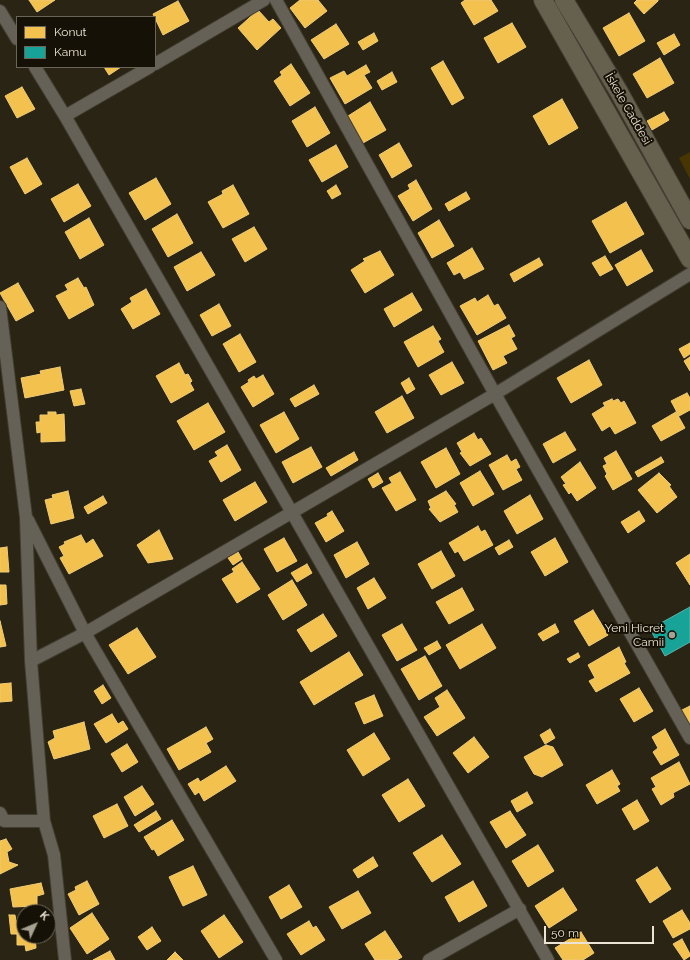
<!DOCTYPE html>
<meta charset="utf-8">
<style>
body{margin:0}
#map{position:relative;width:690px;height:960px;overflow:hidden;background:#2a2414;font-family:Raleway,sans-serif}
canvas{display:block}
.legend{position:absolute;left:16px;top:16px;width:140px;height:52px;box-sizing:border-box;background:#161106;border:1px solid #6b6558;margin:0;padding:5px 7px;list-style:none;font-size:12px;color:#ebe4d4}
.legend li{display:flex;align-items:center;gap:8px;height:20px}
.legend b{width:20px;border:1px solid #6b6558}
.north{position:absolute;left:16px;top:904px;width:40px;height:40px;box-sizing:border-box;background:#161106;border:1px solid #6b6558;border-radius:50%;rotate:46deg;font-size:11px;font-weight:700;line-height:16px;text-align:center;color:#ebe4d4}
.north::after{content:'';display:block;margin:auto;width:14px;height:18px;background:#a7a191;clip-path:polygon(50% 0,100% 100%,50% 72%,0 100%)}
.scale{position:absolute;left:544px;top:926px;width:110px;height:18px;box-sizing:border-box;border:2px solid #ebe4d4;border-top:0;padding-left:5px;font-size:12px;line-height:14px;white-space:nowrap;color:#ebe4d4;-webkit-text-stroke:3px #161106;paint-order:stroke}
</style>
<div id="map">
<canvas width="690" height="960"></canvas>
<ul class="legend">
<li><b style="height:11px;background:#f2c14e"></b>Konut</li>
<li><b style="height:11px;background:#17a398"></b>Kamu</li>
</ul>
<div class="north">K</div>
<div class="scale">50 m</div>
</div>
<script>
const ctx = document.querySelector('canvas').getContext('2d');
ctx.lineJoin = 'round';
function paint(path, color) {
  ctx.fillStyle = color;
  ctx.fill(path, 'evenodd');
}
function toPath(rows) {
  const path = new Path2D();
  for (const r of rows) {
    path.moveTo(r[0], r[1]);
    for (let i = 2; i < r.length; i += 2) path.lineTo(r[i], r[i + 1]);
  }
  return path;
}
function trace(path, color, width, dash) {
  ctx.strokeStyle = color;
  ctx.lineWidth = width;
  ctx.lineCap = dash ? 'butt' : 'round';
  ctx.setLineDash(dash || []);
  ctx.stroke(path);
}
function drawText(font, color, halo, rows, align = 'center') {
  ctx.font = font + ' Raleway,sans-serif';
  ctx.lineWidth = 4;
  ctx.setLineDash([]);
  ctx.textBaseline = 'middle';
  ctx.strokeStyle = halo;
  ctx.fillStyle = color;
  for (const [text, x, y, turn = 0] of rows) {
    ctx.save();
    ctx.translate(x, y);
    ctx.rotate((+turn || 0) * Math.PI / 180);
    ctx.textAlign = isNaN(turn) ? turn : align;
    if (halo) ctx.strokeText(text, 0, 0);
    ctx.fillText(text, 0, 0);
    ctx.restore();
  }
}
paint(toPath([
 [690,152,690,179,679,158]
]), '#473503');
const homes = toPath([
 [29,0,55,0,37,12,29,0],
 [300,0,318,0,327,11,305,28,290,8,300,0],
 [465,0,491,0,498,11,474,25,461,3,465,0],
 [637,0,658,0,658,1,644,14,634,3,637,0],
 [178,1,189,21,163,35,153,14,178,1],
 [258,10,269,22,273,19,281,28,257,50,238,28,258,10],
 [629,13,645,41,619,56,603,28,629,13],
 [512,23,526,47,498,63,484,38,512,23],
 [336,24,349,44,324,59,311,40,336,24],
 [374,33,378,41,363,50,358,42,374,33],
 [674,34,680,45,664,55,657,43,674,34],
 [660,58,674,83,647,98,633,74,660,58],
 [443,61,464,98,452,105,431,68,443,61],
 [291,64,310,93,290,106,274,81,282,75,280,72,291,64],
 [366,65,370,72,364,75,372,88,345,104,330,78,344,71,347,76,366,65],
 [104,67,121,67,109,75,104,67],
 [392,72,397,82,382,90,377,81,392,72],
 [22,87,35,109,17,118,5,96,22,87],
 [562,99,578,128,549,145,533,116,562,99],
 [370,102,386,130,363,143,348,116,370,102],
 [315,107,330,133,307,147,292,121,315,107],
 [664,112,669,120,652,130,647,121,664,112],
 [399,143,412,166,392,178,379,155,399,143],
 [336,145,348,167,322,182,309,160,336,145],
 [27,158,42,184,25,194,10,167,27,158],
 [156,178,171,204,145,220,129,193,156,178],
 [416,180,432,209,413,221,398,196,410,189,408,185,416,180],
 [78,184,91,206,64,222,51,199,78,184],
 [233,185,249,214,223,228,208,202,223,194,222,191,233,185],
 [336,185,341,194,332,199,327,191,336,185],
 [466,192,470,199,449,211,445,204,466,192],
 [626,202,644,234,610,253,592,221,626,202],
 [177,214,193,243,168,257,152,229,177,214],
 [89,218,104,245,80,259,65,232,89,218],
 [439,220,454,246,432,258,418,233,439,220],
 [254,227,267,249,245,262,232,239,254,227],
 [472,248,484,269,464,279,460,272,454,275,447,263,472,248],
 [641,250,653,271,627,286,615,265,641,250],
 [380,251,394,275,365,293,351,270,365,261,363,259,380,251],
 [201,252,215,275,187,291,174,267,201,252],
 [605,256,613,269,600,276,592,263,605,256],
 [539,258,543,265,514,282,510,274,539,258],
 [78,278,84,288,86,287,94,305,69,319,56,296,68,290,65,285,78,278],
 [18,283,34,311,16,321,0,293,18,283],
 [146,289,160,314,133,329,121,309,132,302,130,298,146,289],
 [412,293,422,310,394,327,384,309,412,293],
 [488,295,494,306,498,304,506,318,477,335,460,306,475,298,477,302,488,295],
 [219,304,231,326,212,336,200,315,219,304],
 [509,325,515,336,511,338,517,349,503,356,507,363,493,370,478,341,509,325],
 [433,326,441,339,438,341,444,352,418,367,404,342,433,326],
 [240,334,256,362,239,372,223,344,240,334],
 [690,343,690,354,684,358,679,349,690,343],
 [690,357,690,371,684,361,690,357],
 [589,360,602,385,571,403,557,378,589,360],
 [452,362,464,383,441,395,429,375,452,362],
 [179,363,185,375,188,374,192,381,190,383,194,390,171,403,156,376,179,363],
 [60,367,64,390,25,398,21,378,41,374,40,371,60,367],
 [263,375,274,394,253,407,241,387,249,382,248,380,254,376,256,379,263,375],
 [409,378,415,389,407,394,401,383,409,378],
 [314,385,319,394,295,407,290,399,314,385],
 [81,389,85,404,74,406,70,391,81,389],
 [687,393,690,398,690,410,679,416,671,401,687,393],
 [402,396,414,418,387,433,375,412,402,396],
 [612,399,613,401,618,399,621,403,624,401,636,423,615,434,610,426,602,431,592,414,605,406,603,403,612,399],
 [208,403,225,432,194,450,177,421,208,403],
 [48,412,56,412,56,415,64,414,65,441,41,442,41,432,37,433,36,422,40,422,40,415,48,415,48,412],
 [284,412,299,439,276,453,260,425,284,412],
 [676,412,685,428,661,441,652,426,676,412],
 [565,432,576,450,553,463,543,444,565,432],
 [474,433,478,440,481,438,491,454,470,466,460,453,462,452,457,443,474,433],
 [227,445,241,470,221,482,209,461,218,456,215,452,227,445],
 [311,447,322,467,293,483,282,462,311,447],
 [446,448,460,474,436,488,421,462,446,448],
 [616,451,632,479,613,490,605,476,607,474,603,466,607,464,604,458,616,451],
 [354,452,358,460,343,469,338,461,354,452],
 [507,455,511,462,516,459,520,467,516,469,522,480,503,490,489,465,507,455],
 [661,457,664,462,638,477,635,472,661,457],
 [338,461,343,469,331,476,326,468,338,461],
 [580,462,596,488,577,501,571,492,569,494,563,485,566,484,561,477,580,462],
 [480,471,494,494,473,506,460,483,480,471],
 [400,472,416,500,396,511,382,488,392,483,389,478,400,472],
 [378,473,383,482,373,488,368,479,378,473],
 [659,473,671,485,669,486,677,497,657,513,638,490,659,473],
 [255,482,267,502,235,521,223,500,255,482],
 [68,491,74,518,51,524,45,500,53,498,52,495,68,491],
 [446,491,456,504,454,505,458,512,440,522,429,509,431,508,428,501,446,491],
 [530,495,543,519,517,534,504,511,530,495],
 [103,496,107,503,88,514,84,507,103,496],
 [332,511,344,531,326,542,315,523,328,516,327,514,332,511],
 [639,511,645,521,628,533,621,522,639,511],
 [478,526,481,532,485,530,493,545,464,561,458,551,455,553,449,543,478,526],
 [159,530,173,559,148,563,137,545,159,530],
 [81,535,86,544,93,539,103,556,69,574,60,558,64,556,59,547,65,544,64,542,81,535],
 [284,538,297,561,277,572,264,549,284,538],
 [555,538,568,562,545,576,531,552,555,538],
 [509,540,513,547,499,555,495,548,509,540],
 [357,542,369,564,346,578,334,555,357,542],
 [7,547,9,572,0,572,0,548,7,547],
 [441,551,455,576,432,589,418,564,441,551],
 [238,552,242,559,233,565,228,558,238,552],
 [690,554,690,585,676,563,690,554],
 [242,562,260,589,237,603,222,579,234,572,232,569,242,562],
 [307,564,312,573,297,582,291,573,307,564],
 [374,578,386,598,368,609,357,588,374,578],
 [292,580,307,605,283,620,268,595,292,580],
 [0,585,6,585,7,604,0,605,0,585],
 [462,588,474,610,449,624,436,602,462,588],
 [593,610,608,635,589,646,574,621,593,610],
 [323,614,337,636,311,652,297,630,323,614],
 [0,621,6,646,0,647,0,621],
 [402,624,417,650,397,661,382,635,402,624],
 [482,624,496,648,460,669,446,645,482,624],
 [555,624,559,632,543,641,538,634,555,624],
 [137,628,156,657,128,674,109,645,137,628],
 [437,641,441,648,429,655,424,648,437,641],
 [619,647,626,662,624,663,630,673,596,692,589,681,595,678,588,665,619,647],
 [349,652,363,675,314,705,300,682,349,652],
 [578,653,580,657,570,663,567,659,578,653],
 [425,656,442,686,419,700,401,669,425,656],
 [11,683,12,701,0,702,0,684,11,683],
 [103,685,111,698,102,704,94,691,103,685],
 [639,688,653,711,634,722,620,699,639,688],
 [447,690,465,718,437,736,424,717,440,707,435,698,447,690],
 [374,695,383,716,364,724,355,703,374,695],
 [690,706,690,724,682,710,690,706],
 [112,714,118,724,123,721,128,729,106,743,94,724,112,714],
 [84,722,90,749,54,759,48,742,55,738,53,731,84,722],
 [206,727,213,739,206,743,211,752,179,770,167,749,206,727],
 [550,729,555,738,545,744,540,735,550,729],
 [665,729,679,755,661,765,653,752,658,748,652,737,665,729],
 [374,733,390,759,363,776,347,750,374,733],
 [474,737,489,757,468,773,453,753,474,737],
 [127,744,138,762,122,772,111,754,127,744],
 [546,745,553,747,563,765,542,777,534,774,524,757,546,745],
 [679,762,690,784,673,793,674,797,661,805,652,789,656,787,651,778,679,762],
 [226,766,236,781,204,801,199,792,195,795,188,784,198,778,200,782,226,766],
 [612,770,620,784,617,786,620,791,597,804,586,785,612,770],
 [408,779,425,806,399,822,382,795,408,779],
 [142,786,154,804,135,816,124,797,142,786],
 [527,792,533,803,517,812,511,801,527,792],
 [637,800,649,821,634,830,622,809,637,800],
 [117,804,128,826,104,838,93,816,117,804],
 [156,811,161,819,139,832,134,825,156,811],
 [510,811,526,835,506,848,490,822,510,811],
 [172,820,184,840,158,856,154,849,152,850,144,837,172,820],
 [442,835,461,864,432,882,413,853,442,835],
 [6,839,12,849,7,852,9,862,18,865,0,874,0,841,6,839],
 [538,845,554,871,528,887,512,861,538,845],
 [373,857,378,866,358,878,353,870,373,857],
 [193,866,207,895,183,906,169,877,193,866],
 [657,867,671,889,650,903,636,880,657,867],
 [87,881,99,904,79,915,68,894,76,890,75,887,87,881],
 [473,881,487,906,459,922,445,897,473,881],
 [41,883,44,894,37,896,37,906,13,907,10,889,41,883],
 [289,885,302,907,281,919,269,897,289,885],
 [563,888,577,910,549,928,535,906,563,888],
 [358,891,371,913,342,929,329,907,358,891],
 [682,910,690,923,690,929,673,938,663,921,682,910],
 [92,913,109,939,87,954,70,928,92,913],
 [9,915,15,915,16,921,24,920,24,936,35,936,36,948,26,951,25,945,17,945,17,934,11,934,9,915],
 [224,915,243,942,219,958,201,931,224,915],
 [309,921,313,928,316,926,325,940,301,955,287,934,309,921],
 [152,927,161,941,147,950,138,937,152,927],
 [385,931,402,957,397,960,375,960,365,944,385,931],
 [581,932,594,953,583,960,563,960,555,948,581,932],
 [682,939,690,954,690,956,684,960,673,944,682,939],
 [110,951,115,960,93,960,110,951],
 [175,952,183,960,167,960,175,952]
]);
paint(homes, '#f2c14e');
trace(homes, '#f0cc76', 1);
const public = toPath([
 [690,607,690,642,665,656,650,629,690,607]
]);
paint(public, '#17a398');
trace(public, '#57b6aa', 1);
const minor = toPath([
 [276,0,495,394,690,738],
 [0,11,17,39],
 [155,64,264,0],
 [35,67,65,116,548,960],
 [65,116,150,67],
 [0,307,26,517,31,661,44,821,54,855,65,960],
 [28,520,85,633,276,960],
 [31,661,85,633,495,394,690,274],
 [0,813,4,821,44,821],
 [429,960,520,909]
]);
const primary = toPath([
 [543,0,690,259],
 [564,0,619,92,690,220]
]);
trace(minor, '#423d31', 14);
trace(primary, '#423d31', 20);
trace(minor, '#666156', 12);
trace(primary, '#66604f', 18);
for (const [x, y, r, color] of [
 [672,635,4,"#a7a191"]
]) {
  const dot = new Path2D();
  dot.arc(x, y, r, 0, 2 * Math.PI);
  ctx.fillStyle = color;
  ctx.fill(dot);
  trace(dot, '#161106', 1.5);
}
drawText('12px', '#ebe4d4', '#161106', [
 ["İskele Caddesi",628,109,60]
]);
drawText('12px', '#ebe4d4', '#161106', [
 ["Yeni Hicret",664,628],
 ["Camii",664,642]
], 'right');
</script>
